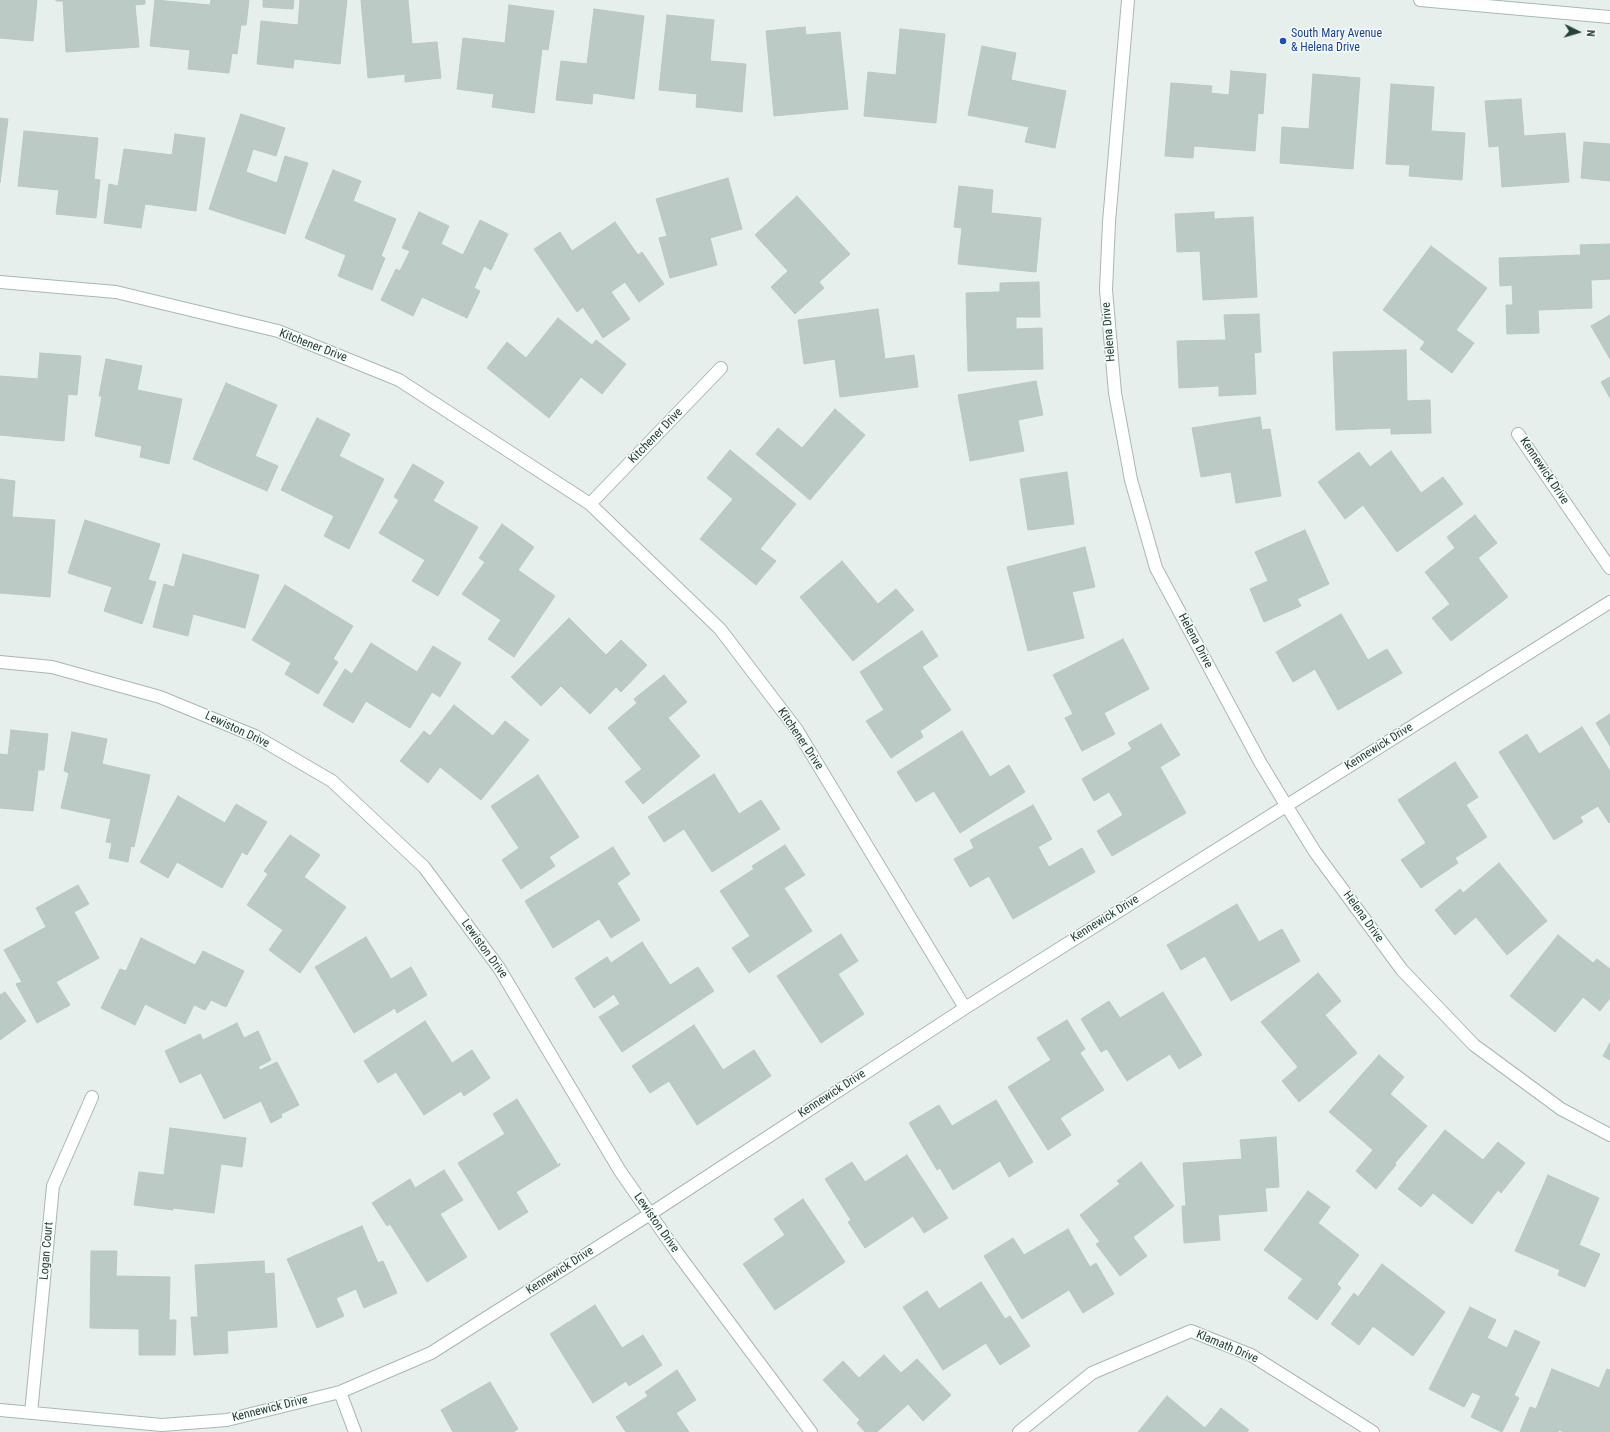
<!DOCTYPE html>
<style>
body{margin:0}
#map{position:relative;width:1610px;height:1432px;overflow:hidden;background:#e6efeb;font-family:"Roboto Condensed",sans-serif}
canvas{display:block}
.north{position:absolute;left:1558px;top:12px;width:40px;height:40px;-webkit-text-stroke:3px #f7fbf9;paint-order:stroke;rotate:95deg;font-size:11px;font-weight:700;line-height:16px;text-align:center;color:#24423a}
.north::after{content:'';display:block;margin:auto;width:14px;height:18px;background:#24423a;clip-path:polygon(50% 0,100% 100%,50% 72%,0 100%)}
</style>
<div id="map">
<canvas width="1610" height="1432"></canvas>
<div class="north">N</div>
</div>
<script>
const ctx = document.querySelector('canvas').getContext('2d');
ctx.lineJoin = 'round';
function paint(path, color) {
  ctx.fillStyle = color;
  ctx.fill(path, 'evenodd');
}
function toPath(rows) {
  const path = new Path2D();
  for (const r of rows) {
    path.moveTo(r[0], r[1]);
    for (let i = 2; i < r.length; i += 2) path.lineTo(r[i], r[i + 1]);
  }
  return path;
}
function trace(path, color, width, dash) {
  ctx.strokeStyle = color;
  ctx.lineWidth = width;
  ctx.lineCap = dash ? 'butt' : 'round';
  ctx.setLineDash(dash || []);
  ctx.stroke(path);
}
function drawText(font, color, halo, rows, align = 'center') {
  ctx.font = font + ' "Roboto Condensed",sans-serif';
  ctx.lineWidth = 3;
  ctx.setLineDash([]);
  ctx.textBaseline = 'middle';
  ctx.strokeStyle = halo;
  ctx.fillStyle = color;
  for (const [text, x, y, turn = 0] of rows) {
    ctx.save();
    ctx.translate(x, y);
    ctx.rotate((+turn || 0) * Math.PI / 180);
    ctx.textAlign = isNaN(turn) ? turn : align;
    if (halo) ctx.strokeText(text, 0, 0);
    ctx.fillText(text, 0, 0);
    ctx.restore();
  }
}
const building = toPath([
 [0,0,37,0,33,41,0,38,0,0],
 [56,0,145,0,145,4,135,5,139,47,66,52,63,1,56,1,56,0],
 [155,0,210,5,211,0,249,0,246,25,241,25,237,54,232,53,229,73,188,69,190,50,150,46,155,0],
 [263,0,294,0,293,9,263,7,263,0],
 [300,0,347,0,340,64,294,59,293,68,257,64,261,21,298,25,300,0],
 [361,0,408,0,412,44,437,42,441,78,405,82,405,74,368,78,361,0],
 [509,5,554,11,548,50,542,49,534,113,492,107,494,94,457,89,463,38,505,43,509,5],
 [594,9,644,16,634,99,593,93,592,104,556,100,561,61,587,64,594,9],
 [667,15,714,20,710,61,746,64,742,112,696,107,697,94,659,90,667,15],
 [805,27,806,35,840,32,848,109,774,116,766,31,805,27],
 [900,29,945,34,936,123,864,116,868,72,896,75,900,29],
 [982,46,1016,53,1011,80,1066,91,1055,148,1025,142,1029,127,968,115,982,46],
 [1231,71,1266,74,1263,114,1258,113,1255,151,1194,146,1193,158,1165,156,1171,83,1212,86,1211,93,1229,95,1231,71],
 [1313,74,1360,78,1353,169,1280,163,1282,127,1309,129,1313,74],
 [1391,84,1434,87,1431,131,1465,133,1462,180,1409,176,1410,165,1386,164,1391,84],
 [1521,99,1524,136,1565,133,1569,182,1502,187,1499,146,1489,147,1485,101,1521,99],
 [241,114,285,128,276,156,253,149,246,172,277,183,285,156,308,163,285,234,209,209,241,114],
 [0,118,8,119,0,183,0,118],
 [24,131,98,138,94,179,100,180,96,218,56,214,59,190,18,186,24,131],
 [175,134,205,138,196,211,145,204,141,228,104,223,109,184,118,186,124,149,172,155,175,134],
 [1584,142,1610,144,1610,181,1581,178,1584,142],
 [333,170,361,181,353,201,396,219,381,256,385,258,372,290,338,276,346,255,305,238,333,170],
 [728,178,742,229,710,238,717,265,670,278,659,238,667,236,656,199,728,178],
 [959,186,993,190,991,213,1041,218,1036,272,958,264,962,228,954,227,959,186],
 [797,196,850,254,819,282,824,288,795,314,771,287,788,271,755,235,797,196],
 [419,212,449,226,441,244,463,255,480,220,508,234,491,270,484,266,474,288,480,291,467,318,422,297,413,316,381,300,396,269,400,271,410,251,402,248,419,212],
 [1214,212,1214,219,1253,217,1257,297,1203,300,1200,251,1177,252,1175,214,1214,212],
 [615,222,638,255,642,252,664,284,639,302,625,282,611,292,630,319,603,338,583,307,577,312,534,249,560,232,572,251,615,222],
 [1610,244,1610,279,1591,280,1592,308,1538,310,1539,333,1507,334,1506,305,1513,305,1512,285,1500,286,1499,258,1581,255,1580,245,1610,244],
 [1431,246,1487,288,1456,330,1474,343,1452,373,1420,349,1425,342,1383,310,1431,246],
 [1039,282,1040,317,1016,317,1016,329,1042,328,1043,369,968,371,966,293,1000,292,1000,283,1039,282],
 [878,309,885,359,914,355,918,387,840,397,835,359,804,364,798,320,878,309],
 [1259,314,1261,352,1254,353,1256,394,1219,396,1219,386,1179,388,1177,341,1226,340,1224,315,1259,314],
 [1610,315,1610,359,1591,326,1610,315],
 [558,318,592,345,596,340,626,364,602,394,581,377,549,418,487,368,507,342,526,358,558,318],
 [1406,350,1407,401,1430,400,1431,433,1391,434,1391,428,1336,430,1333,352,1406,350],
 [40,353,81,356,77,395,68,394,64,441,0,435,0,376,38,379,40,353],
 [106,359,142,366,137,390,182,399,169,464,140,457,142,446,95,436,102,396,99,396,106,359],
 [1610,377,1610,398,1601,382,1610,377],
 [1036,381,1043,415,1018,420,1024,451,970,461,958,395,1036,381],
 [226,383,277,405,255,456,278,466,267,491,193,459,226,383],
 [835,409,865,435,810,500,756,454,778,428,802,448,835,409],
 [1260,417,1262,430,1270,429,1281,496,1236,503,1231,472,1201,477,1192,428,1260,417],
 [317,418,350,434,339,456,384,479,349,549,324,536,334,516,281,490,317,418],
 [730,450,796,504,760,549,776,561,756,585,700,539,733,499,707,478,730,450],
 [1391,451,1421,493,1443,477,1463,504,1397,552,1363,505,1345,519,1318,482,1359,452,1370,467,1391,451],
 [413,464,444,482,433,501,478,527,438,596,412,581,425,560,379,533,399,500,394,497,413,464],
 [1067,472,1074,524,1028,530,1020,479,1067,472],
 [0,479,15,481,12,517,55,520,50,597,0,593,0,479],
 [1475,515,1497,543,1478,558,1508,597,1451,641,1432,618,1450,604,1425,572,1455,548,1447,537,1475,515],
 [85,520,160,544,148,580,156,582,142,624,104,611,112,587,68,573,85,520],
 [502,524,534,547,518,570,555,596,514,657,488,639,501,620,462,594,485,562,479,558,502,524],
 [1305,530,1329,584,1297,599,1301,606,1264,622,1250,589,1268,581,1255,552,1305,530],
 [1085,547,1095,587,1072,592,1084,638,1028,651,1007,567,1085,547],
 [183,554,259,575,245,628,193,614,188,636,153,627,164,584,174,587,183,554],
 [842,561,878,604,896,589,914,610,853,661,800,597,842,561],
 [285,585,353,626,333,659,338,662,318,694,285,674,291,663,252,640,285,585],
 [1341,614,1368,660,1387,649,1402,673,1338,710,1315,669,1293,682,1276,652,1341,614],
 [569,618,606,655,621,640,647,665,621,692,616,687,590,714,561,686,541,706,511,677,569,618],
 [922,631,938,656,922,667,951,710,920,731,923,737,891,758,866,721,884,710,860,672,922,631],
 [1123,639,1149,689,1104,713,1115,734,1082,751,1065,718,1073,714,1053,675,1123,639],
 [371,643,417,672,433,646,461,663,440,697,432,692,410,728,366,701,353,723,323,705,345,669,352,674,371,643],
 [664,675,687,702,668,718,700,756,643,804,625,782,642,769,608,728,637,703,634,699,664,675],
 [454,705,493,736,505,721,529,740,481,800,440,767,428,783,400,761,424,731,430,736,454,705],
 [1610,714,1610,746,1596,723,1610,714],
 [1161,724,1180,755,1160,767,1186,813,1112,856,1097,831,1123,815,1109,792,1094,801,1082,779,1132,749,1128,743,1161,724],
 [1582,727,1610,771,1610,822,1609,823,1598,806,1580,817,1583,822,1554,840,1499,752,1527,734,1539,754,1582,727],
 [11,730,48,734,44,770,38,770,33,811,0,808,0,754,8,755,11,730],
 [962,731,990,777,1009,765,1025,792,960,833,934,791,916,802,897,772,962,731],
 [72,732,107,739,102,764,150,775,134,847,131,846,128,862,109,858,112,843,106,842,111,819,61,808,69,773,64,771,72,732],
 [1455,762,1478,797,1466,805,1487,837,1455,858,1458,863,1421,888,1401,860,1426,843,1398,800,1455,762],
 [714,774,739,814,761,800,780,829,712,872,684,829,664,842,648,817,714,774],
 [538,775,579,837,549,857,555,866,521,889,502,860,519,848,491,806,538,775],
 [178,796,225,823,236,804,267,822,247,855,242,852,222,888,177,862,168,878,140,862,178,796],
 [1033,805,1052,839,1038,847,1049,867,1082,848,1095,872,1013,919,989,876,970,887,954,859,974,848,970,840,1033,805],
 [290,835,320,855,304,877,346,907,300,973,269,950,283,930,247,905,268,874,264,871,290,835],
 [785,845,805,875,784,888,812,931,749,973,732,948,750,936,720,891,754,869,752,866,785,845],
 [613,847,630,874,617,883,640,920,611,938,599,919,553,948,525,901,613,847],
 [1499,863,1547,921,1507,955,1476,917,1455,935,1435,910,1460,889,1463,893,1499,863],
 [78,885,89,904,74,912,99,958,56,982,70,1005,37,1023,16,984,22,982,4,950,46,927,36,908,78,885],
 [1237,904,1259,942,1282,929,1300,961,1231,1001,1205,956,1181,970,1167,945,1237,904],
 [841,934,858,961,838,974,864,1014,821,1043,777,976,841,934],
 [1558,935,1593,963,1597,959,1610,969,1610,998,1600,1011,1583,997,1555,1032,1510,996,1558,935],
 [366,937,391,979,411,967,427,995,397,1013,395,1008,354,1033,315,967,366,937],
 [141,938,195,965,203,951,244,971,226,1007,211,1000,205,1010,194,1005,185,1024,145,1004,135,1025,101,1008,120,969,126,971,141,938],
 [642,942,670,985,698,967,714,991,622,1052,599,1017,620,1004,614,994,594,1008,575,978,607,957,611,963,642,942],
 [1318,973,1341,1001,1325,1015,1357,1053,1299,1102,1282,1081,1298,1067,1261,1022,1318,973],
 [5,992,26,1021,0,1040,0,995,5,992],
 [1163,992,1202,1055,1179,1069,1170,1054,1127,1081,1107,1049,1101,1052,1081,1019,1109,1001,1120,1018,1163,992],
 [1067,1020,1085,1049,1080,1053,1104,1090,1060,1118,1071,1135,1048,1150,1008,1087,1051,1060,1037,1038,1067,1020],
 [425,1021,452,1063,472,1050,490,1078,464,1096,461,1091,424,1115,396,1072,378,1083,364,1061,425,1021],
 [237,1023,244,1038,258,1031,271,1060,258,1067,260,1070,277,1062,299,1105,281,1114,282,1117,271,1123,261,1101,224,1119,201,1073,180,1083,165,1051,200,1034,203,1040,237,1023],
 [694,1025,723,1070,754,1050,771,1076,697,1125,669,1081,650,1093,632,1066,694,1025],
 [1610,1043,1610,1060,1603,1056,1610,1043],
 [1379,1055,1404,1077,1390,1094,1427,1126,1395,1163,1396,1165,1376,1189,1356,1171,1373,1150,1329,1112,1379,1055],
 [517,1099,558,1165,560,1163,560,1165,516,1192,528,1212,499,1230,458,1163,505,1134,493,1114,517,1099],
 [996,1100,1033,1162,1009,1177,1000,1161,953,1190,940,1168,937,1170,909,1123,939,1105,952,1126,996,1100],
 [170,1128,246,1138,242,1167,221,1164,214,1213,173,1208,173,1210,134,1205,139,1172,164,1175,170,1128],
 [1445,1130,1483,1160,1498,1142,1525,1163,1501,1193,1498,1190,1472,1224,1433,1193,1421,1207,1398,1189,1445,1130],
 [1276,1137,1279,1187,1265,1188,1267,1211,1218,1215,1220,1240,1184,1243,1182,1206,1186,1206,1183,1163,1242,1159,1240,1140,1276,1137],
 [907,1155,948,1218,924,1233,913,1216,865,1248,848,1222,851,1220,825,1179,852,1162,865,1182,907,1155],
 [1141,1162,1174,1206,1133,1237,1147,1256,1120,1276,1096,1244,1100,1242,1080,1215,1120,1184,1117,1181,1141,1162],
 [444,1170,463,1200,440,1214,467,1257,427,1282,390,1224,387,1226,372,1203,410,1179,415,1188,444,1170],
 [1548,1175,1599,1198,1579,1245,1600,1254,1585,1287,1558,1275,1560,1270,1515,1251,1548,1175],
 [1308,1191,1330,1207,1318,1223,1359,1255,1337,1284,1341,1288,1317,1320,1288,1298,1303,1279,1264,1250,1308,1191],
 [803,1199,845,1262,775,1310,743,1264,785,1235,774,1219,803,1199],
 [362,1226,378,1263,383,1261,397,1293,364,1308,356,1289,336,1298,344,1316,317,1328,287,1259,362,1226],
 [1068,1229,1090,1267,1096,1263,1114,1294,1083,1313,1069,1290,1022,1319,984,1256,1013,1238,1024,1255,1068,1229],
 [91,1251,117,1251,116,1276,170,1277,169,1320,176,1320,175,1355,139,1355,139,1329,90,1328,91,1251],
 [264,1261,265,1274,274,1273,277,1327,227,1331,228,1353,194,1355,191,1317,198,1317,195,1265,264,1261],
 [1382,1264,1445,1312,1413,1356,1373,1326,1359,1345,1331,1324,1354,1293,1358,1297,1382,1264],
 [981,1282,1005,1319,1010,1316,1030,1346,1000,1365,986,1343,943,1370,903,1307,927,1291,939,1309,981,1282],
 [595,1305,622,1348,643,1335,662,1365,629,1386,626,1381,593,1403,550,1334,595,1305],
 [1470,1307,1496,1320,1487,1338,1507,1348,1515,1330,1540,1342,1514,1395,1519,1398,1502,1432,1471,1417,1481,1396,1472,1392,1464,1407,1429,1389,1470,1307],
 [884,1355,901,1373,917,1359,951,1395,923,1421,908,1404,877,1432,865,1432,857,1423,860,1420,823,1380,843,1361,859,1378,884,1355],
 [1552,1369,1599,1388,1607,1369,1610,1370,1610,1432,1564,1432,1559,1430,1558,1432,1520,1432,1530,1407,1536,1409,1552,1369],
 [677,1370,696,1400,676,1413,689,1432,626,1432,616,1417,648,1396,645,1392,677,1370],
 [490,1382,518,1429,513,1432,453,1432,441,1410,490,1382],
 [1167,1396,1205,1428,1221,1408,1249,1430,1247,1432,1138,1432,1167,1396]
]);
paint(building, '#bbcac4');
trace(building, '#b8c9c2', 1);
const street = toPath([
 [1128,0,1109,222,1106,290,1115,393,1131,480,1156,568,1260,762,1286,805,1315,852,1402,970,1474,1045,1561,1109,1610,1135],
 [0,282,116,292,278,331,399,380,590,504,720,629,797,730,965,1008],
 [1518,434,1610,568],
 [590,504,721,368],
 [0,662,52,667,160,697,255,736,332,781,424,867,499,968,620,1171,678,1254,811,1432],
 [340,1392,355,1432],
 [0,1410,162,1425,227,1420,340,1392,431,1353,650,1214,965,1008,1610,602],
 [31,1413,53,1186,92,1097],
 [1019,1432,1092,1373,1191,1331,1251,1355,1373,1432]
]);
const secondary = toPath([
 [1420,0,1610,17]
]);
trace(street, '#a8b8b2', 14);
trace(secondary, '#a4bbb3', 14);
trace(street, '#fff', 12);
trace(secondary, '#fff', 12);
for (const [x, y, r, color] of [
 [1283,41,4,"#1a4fb4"]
]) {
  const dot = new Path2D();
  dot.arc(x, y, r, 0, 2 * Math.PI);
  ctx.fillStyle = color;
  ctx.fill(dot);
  trace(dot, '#f7fbf9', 1.5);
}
drawText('12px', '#164399', '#f7fbf9', [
 ["South Mary Avenue",1291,34],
 ["& Helena Drive",1291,48]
], 'left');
drawText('12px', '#24423a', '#f7fbf9', [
 ["Helena Drive",1109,332,-95],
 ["Kitchener Drive",313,346,21],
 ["Kitchener Drive",656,436,-46],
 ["Kennewick Drive",1544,471,56],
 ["Helena Drive",1195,641,62],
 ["Lewiston Drive",237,730,25],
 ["Kitchener Drive",800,739,56],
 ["Kennewick Drive",1379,747,-32],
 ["Helena Drive",1363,917,54],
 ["Kennewick Drive",1105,919,-32],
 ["Lewiston Drive",484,949,54],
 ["Kennewick Drive",832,1094,-33],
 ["Lewiston Drive",656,1223,55],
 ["Logan Court",47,1251,-85],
 ["Kennewick Drive",560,1271,-33],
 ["Klamath Drive",1227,1347,23],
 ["Kennewick Drive",270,1409,-14]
]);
</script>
